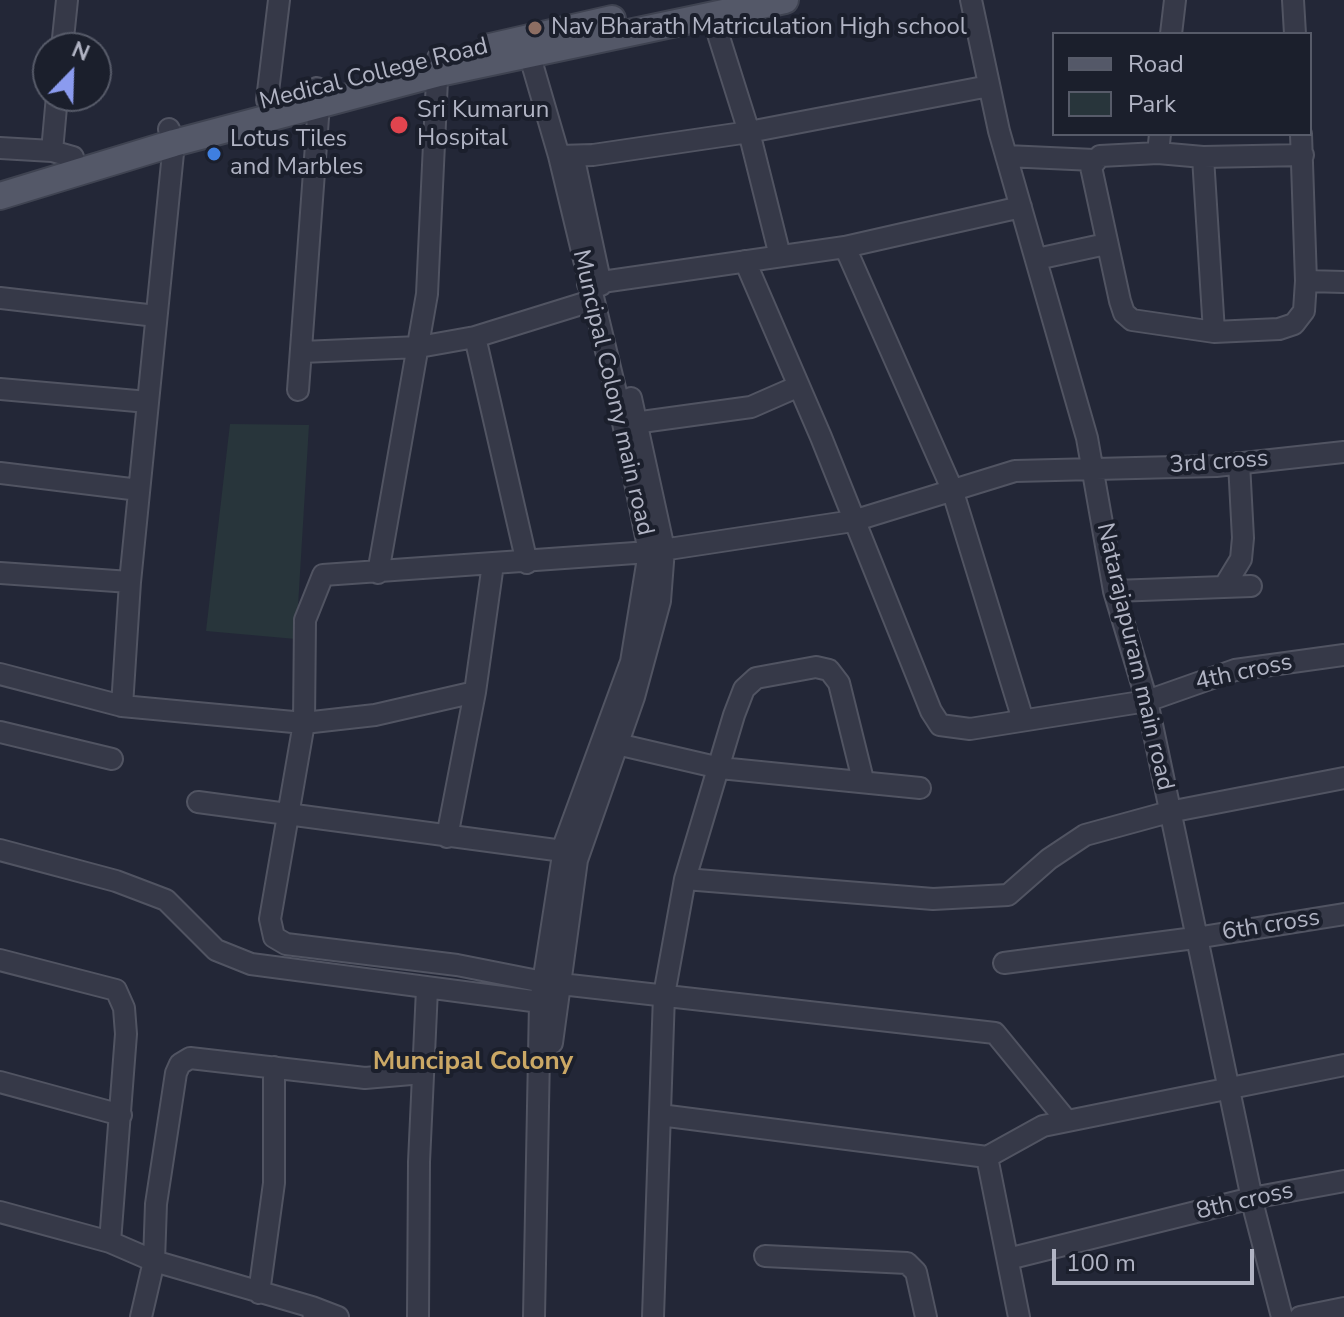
<!DOCTYPE html>
<style>
body{margin:0}
#map{position:relative;width:1344px;height:1317px;overflow:hidden;background:#232737;font-family:"Nunito Sans",sans-serif}
canvas{display:block}
.legend{position:absolute;left:1052px;top:32px;width:260px;height:104px;box-sizing:border-box;background:#1b1f2c;border:2px solid #575b69;margin:0;padding:10px 14px;list-style:none;font-size:24px;color:#b1b4c4}
.legend li{display:flex;align-items:center;gap:16px;height:40px}
.legend b{width:40px;border:2px solid #575b69}
.north{position:absolute;left:32px;top:32px;width:80px;height:80px;box-sizing:border-box;background:#1b1f2c;border:2px solid #575b69;border-radius:50%;rotate:23deg;font-size:22px;font-weight:700;line-height:32px;text-align:center;color:#b1b4c4}
.north::after{content:'';display:block;margin:auto;width:28px;height:36px;background:#8b9bef;clip-path:polygon(50% 0,100% 100%,50% 72%,0 100%)}
.scale{position:absolute;left:1052px;top:1249px;width:202px;height:36px;box-sizing:border-box;border:4px solid #b1b4c4;border-top:0;padding-left:10px;font-size:24px;line-height:28px;white-space:nowrap;color:#b1b4c4;-webkit-text-stroke:6px #1b1f2c;paint-order:stroke}
</style>
<div id="map">
<canvas width="1344" height="1317"></canvas>
<ul class="legend">
<li><b style="height:10px;background:#545868"></b>Road</li>
<li><b style="height:22px;background:#28353b"></b>Park</li>
</ul>
<div class="north">N</div>
<div class="scale">100 m</div>
</div>
<script>
const ctx = document.querySelector('canvas').getContext('2d');
ctx.lineJoin = 'round';
function paint(path, color) {
  ctx.fillStyle = color;
  ctx.fill(path, 'evenodd');
}
function toPath(rows) {
  const path = new Path2D();
  for (const r of rows) {
    path.moveTo(r[0], r[1]);
    for (let i = 2; i < r.length; i += 2) path.lineTo(r[i], r[i + 1]);
  }
  return path;
}
function trace(path, color, width, dash) {
  ctx.strokeStyle = color;
  ctx.lineWidth = width;
  ctx.lineCap = dash ? 'butt' : 'round';
  ctx.setLineDash(dash || []);
  ctx.stroke(path);
}
function drawText(font, color, halo, rows, align = 'center') {
  ctx.font = font + ' "Nunito Sans",sans-serif';
  ctx.lineWidth = 8;
  ctx.setLineDash([]);
  ctx.textBaseline = 'middle';
  ctx.strokeStyle = halo;
  ctx.fillStyle = color;
  for (const [text, x, y, turn = 0] of rows) {
    ctx.save();
    ctx.translate(x, y);
    ctx.rotate((+turn || 0) * Math.PI / 180);
    ctx.textAlign = isNaN(turn) ? turn : align;
    if (halo) ctx.strokeText(text, 0, 0);
    ctx.fillText(text, 0, 0);
    ctx.restore();
  }
}
paint(toPath([
 [230,424,309,425,296,639,206,631]
]), '#28353b');
const minor = toPath([
 [971,0,999,131,1087,438,1114,591,1147,701,1255,1213,1282,1317],
 [1293,0,1295,34],
 [712,15,749,132,780,256],
 [1171,34,1175,0],
 [526,43,559,156,621,413,649,552,631,662,565,842,540,1002,534,1317],
 [62,48,67,0],
 [267,100,279,0],
 [1160,134,1158,153,1203,157,1214,332,1279,329,1294,324,1304,311,1306,281,1344,282],
 [1301,134,1306,281],
 [0,148,52,151,73,157],
 [52,151,57,96],
 [1158,153,1100,156,1091,167,1120,301,1124,313,1132,320,1214,332],
 [559,156,593,155,749,132,989,86],
 [1006,156,1094,160],
 [1203,157,1303,155],
 [575,164,601,285],
 [845,247,952,489,1023,720],
 [1037,259,1106,244],
 [745,261,821,437,931,711,940,725,970,729,1147,701,1235,670,1344,655],
 [588,284,845,247,1021,207],
 [0,298,156,316],
 [302,352,419,347,475,337],
 [0,389,148,402],
 [298,390,319,104,317,88],
 [627,424,751,407,799,386],
 [0,473,139,490],
 [527,563,475,337,591,301],
 [0,573,130,582],
 [378,573,427,294,438,58],
 [1224,587,1241,559,1243,538,1239,463],
 [1114,591,1251,586],
 [0,674,122,706,304,723,270,919,274,937,286,944,457,965,543,982,995,1033,1067,1121],
 [475,692,375,715,304,723,305,620,323,575,649,552,853,521,1015,471,1216,466,1344,452],
 [122,706,130,582,174,143,169,129],
 [0,732,112,759],
 [604,741,720,768,920,788],
 [198,802,563,851],
 [447,837,475,692,493,564],
 [0,850,116,881,166,900,216,950,251,964,540,1002],
 [685,879,734,715,744,689,756,678,816,667,829,670,839,683,863,780],
 [0,960,116,990,124,1008,126,1034,110,1242],
 [1004,963,1202,937,1344,914],
 [552,1043,577,860,634,697,660,601,664,549,631,398],
 [0,1082,121,1115],
 [660,1115,987,1157,1043,1126,1344,1065],
 [987,1157,1019,1317],
 [0,1212,110,1242,154,1261,141,1317],
 [765,1256,907,1263,916,1272,926,1317],
 [1008,1259,1252,1198,1344,1181],
 [259,1293,274,1183,274,1067],
 [312,1307,338,1317],
 [314,1317,312,1307,154,1261,156,1204,176,1073,180,1064,190,1058,365,1078,423,1073],
 [418,1317,419,1162,427,989],
 [653,1317,664,995,685,879,933,899,1008,895,1049,859,1085,835,1169,812,1344,778],
 [1300,1317,1344,1308]
]);
const major = toPath([
 [490,47,612,19],
 [0,196,174,143,439,73,785,0]
]);
trace(minor, '#515462', 24);
trace(major, '#3f4351', 30);
trace(minor, '#363948', 20);
trace(major, '#545868', 26);
for (const [x, y, r, color] of [
 [535,28,8,"#8d6e63"],
 [399,125,10,"#e0444e"],
 [214,154,8,"#3f7fe0"]
]) {
  const dot = new Path2D();
  dot.arc(x, y, r, 0, 2 * Math.PI);
  ctx.fillStyle = color;
  ctx.fill(dot);
  trace(dot, '#1b1f2c', 3);
}
drawText('24px', '#b1b4c4', '#1b1f2c', [
 ["Nav Bharath Matriculation High school",551,28],
 ["Sri Kumarun",417,111],
 ["Hospital",417,139],
 ["Lotus Tiles",230,140],
 ["and Marbles",230,168]
], 'left');
drawText('24px', '#b1b4c4', '#1b1f2c', [
 ["Medical College Road",374,75,-14],
 ["Muncipal Colony main road",612,393,77],
 ["3rd cross",1219,463,-4],
 ["Natarajapuram main road",1134,657,77],
 ["4th cross",1244,673,-12],
 ["6th cross",1271,926,-9],
 ["8th cross",1245,1202,-13]
]);
drawText('bold 26px', '#cba865', '#1b1f2c', [
 ["Muncipal Colony",473,1063]
]);
</script>
